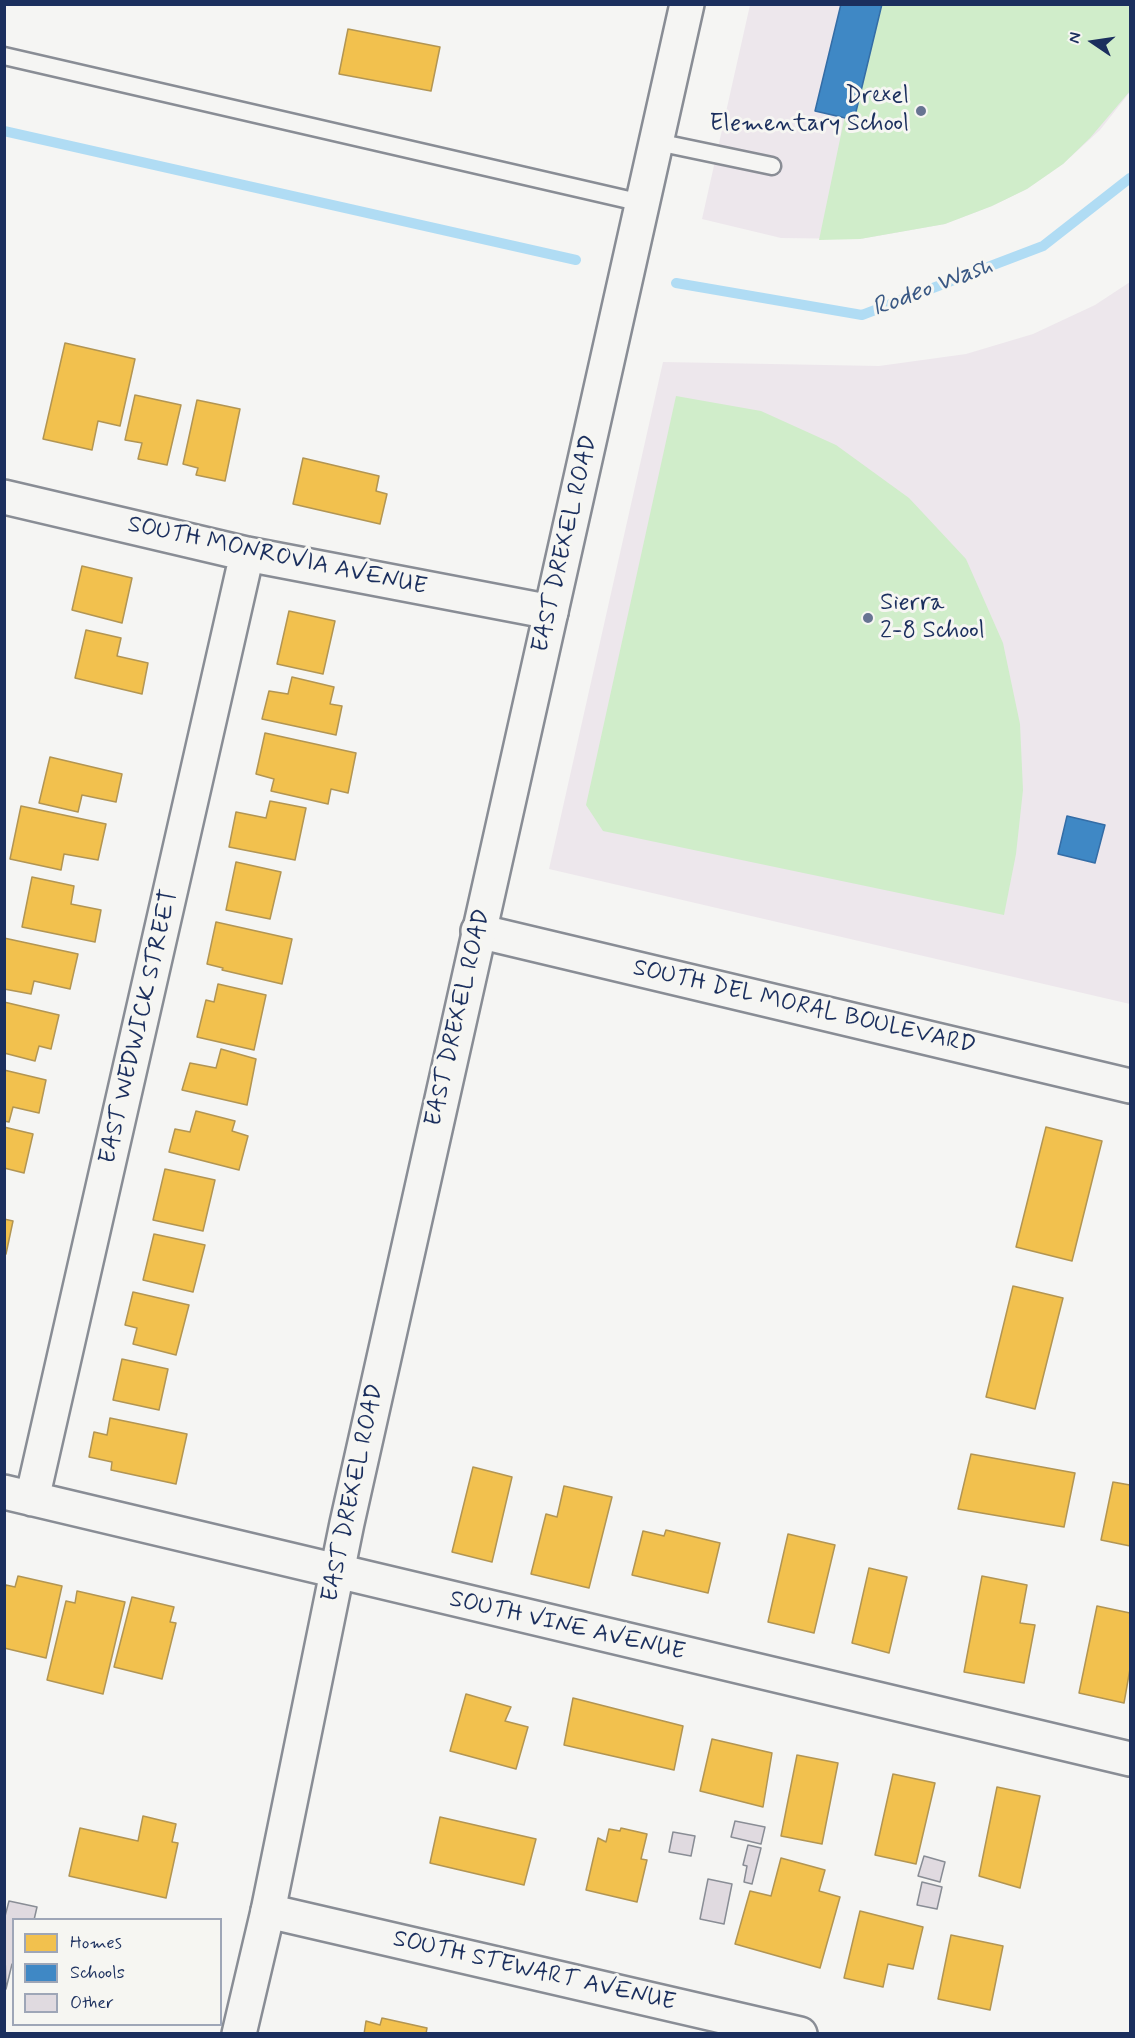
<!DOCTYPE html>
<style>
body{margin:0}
#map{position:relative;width:1135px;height:2038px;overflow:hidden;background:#f5f5f3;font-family:Mynerve,sans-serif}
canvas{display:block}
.frame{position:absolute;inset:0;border:6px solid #1b2f5e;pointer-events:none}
.legend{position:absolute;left:12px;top:1918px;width:210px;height:108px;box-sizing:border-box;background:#f6f6f2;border:2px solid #9ea6b7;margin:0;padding:8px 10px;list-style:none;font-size:18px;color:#1b2f5e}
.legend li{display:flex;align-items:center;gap:12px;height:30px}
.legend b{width:30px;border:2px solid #9ea6b7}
.north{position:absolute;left:1063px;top:12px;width:60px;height:60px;-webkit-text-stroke:4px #f6f6f2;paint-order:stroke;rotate:283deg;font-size:16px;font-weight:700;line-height:24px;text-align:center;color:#1b2f5e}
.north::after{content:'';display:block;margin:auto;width:21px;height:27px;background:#1b2f5e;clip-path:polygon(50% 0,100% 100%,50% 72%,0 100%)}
</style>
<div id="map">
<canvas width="1135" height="2038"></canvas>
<div class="frame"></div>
<ul class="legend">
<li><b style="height:16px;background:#f2c14e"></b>Homes</li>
<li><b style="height:16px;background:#3f88c5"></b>Schools</li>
<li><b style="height:16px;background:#e0dae0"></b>Other</li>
</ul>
<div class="north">N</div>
</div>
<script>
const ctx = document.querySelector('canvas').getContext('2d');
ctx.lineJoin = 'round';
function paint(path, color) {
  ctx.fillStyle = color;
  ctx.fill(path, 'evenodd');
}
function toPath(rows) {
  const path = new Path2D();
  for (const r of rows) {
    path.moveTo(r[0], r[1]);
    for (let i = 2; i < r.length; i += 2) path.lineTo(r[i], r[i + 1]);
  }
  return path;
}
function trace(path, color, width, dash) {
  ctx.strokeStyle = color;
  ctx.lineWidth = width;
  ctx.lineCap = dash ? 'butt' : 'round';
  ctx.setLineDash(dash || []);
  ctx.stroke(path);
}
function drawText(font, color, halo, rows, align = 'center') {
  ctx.font = font + ' Mynerve,sans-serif';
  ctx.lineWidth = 6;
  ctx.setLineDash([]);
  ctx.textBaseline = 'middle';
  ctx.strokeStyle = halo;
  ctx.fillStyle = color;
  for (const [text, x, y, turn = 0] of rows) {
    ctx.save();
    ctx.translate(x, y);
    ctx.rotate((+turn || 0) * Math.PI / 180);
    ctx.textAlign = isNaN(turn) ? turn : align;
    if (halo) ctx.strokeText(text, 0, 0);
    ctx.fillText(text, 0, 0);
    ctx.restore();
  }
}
paint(toPath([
 [750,5,1130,5,1130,92,1100,130,1063,164,1027,189,992,206,945,224,860,239,781,238,702,219],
 [1130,282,1130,1004,549,869,663,362,879,366,966,354,1033,334,1095,305]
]), '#ede7ec');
paint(toPath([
 [868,5,1130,5,1130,91,1090,138,1063,164,1027,189,992,206,945,224,860,239,819,240],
 [676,396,761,411,836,445,909,498,966,559,1003,643,1020,724,1023,790,1016,854,1004,915,603,831,586,805]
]), '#d0edca');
const homes = toPath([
 [348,29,440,47,431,91,339,74,348,29],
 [65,343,135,359,120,426,98,421,92,450,43,439,65,343],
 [135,395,181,405,167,465,138,459,142,443,125,440,135,395],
 [197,400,240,409,225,481,196,475,198,468,183,464,197,400],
 [303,458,379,476,376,491,387,494,380,524,293,504,303,458],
 [82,566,132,578,122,623,72,610,82,566],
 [289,611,335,621,323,674,277,664,289,611],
 [86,630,121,638,117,656,148,663,142,694,75,678,86,630],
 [292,677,334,687,330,704,342,706,336,735,262,719,269,691,288,694,292,677],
 [265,733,356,753,348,793,331,789,328,804,271,791,274,779,256,774,265,733],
 [50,757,122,774,116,802,82,795,78,812,39,803,50,757],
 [270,801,306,808,295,860,229,847,236,812,266,818,270,801],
 [21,806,106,824,98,860,64,854,61,870,10,859,21,806],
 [236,862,281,872,270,919,226,910,236,862],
 [32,877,74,886,71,904,101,910,95,942,22,927,32,877],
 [216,922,292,939,282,984,222,970,223,968,207,964,216,922],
 [4,938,78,954,70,989,34,981,31,994,4,989,4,938],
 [218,984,266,995,254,1050,197,1037,206,1000,214,1002,218,984],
 [4,1002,59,1015,51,1049,39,1046,35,1061,4,1053,4,1002],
 [221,1049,256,1059,247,1105,182,1090,190,1063,216,1068,221,1049],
 [4,1070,46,1080,39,1113,13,1107,9,1122,4,1121,4,1070],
 [196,1111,235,1121,232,1131,248,1136,239,1170,169,1152,175,1129,190,1132,196,1111],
 [4,1127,33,1134,24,1173,4,1168,4,1127],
 [1046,1127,1102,1141,1072,1261,1016,1247,1046,1127],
 [165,1169,215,1180,203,1231,153,1220,165,1169],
 [4,1219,13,1221,6,1254,4,1254,4,1219],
 [154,1234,205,1245,193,1292,143,1280,154,1234],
 [1013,1286,1063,1298,1035,1409,986,1397,1013,1286],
 [133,1292,189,1305,176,1355,133,1344,137,1328,125,1325,133,1292],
 [122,1359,168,1369,159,1410,113,1400,122,1359],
 [110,1418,187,1434,176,1484,111,1470,112,1462,89,1457,94,1432,107,1435,110,1418],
 [971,1454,1075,1473,1064,1527,958,1509,971,1454],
 [473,1467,512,1477,492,1562,452,1552,473,1467],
 [1113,1482,1130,1485,1130,1546,1101,1540,1113,1482],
 [564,1486,612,1497,589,1588,531,1574,546,1514,557,1517,564,1486],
 [666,1530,720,1543,708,1593,632,1575,643,1531,664,1536,666,1530],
 [788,1534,835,1545,814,1633,768,1622,788,1534],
 [869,1568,907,1577,889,1653,852,1643,869,1568],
 [18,1576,62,1586,46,1658,4,1648,4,1592,6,1585,15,1587,18,1576],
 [982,1576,1027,1585,1020,1623,1035,1625,1024,1683,964,1672,982,1576],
 [77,1591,125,1602,103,1694,47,1680,66,1601,75,1603,77,1591],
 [132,1597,174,1607,170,1622,176,1623,162,1679,114,1667,132,1597],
 [1097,1606,1130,1613,1130,1669,1124,1703,1079,1693,1097,1606],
 [466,1694,511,1707,505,1721,528,1727,516,1769,450,1751,466,1694],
 [573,1698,683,1726,674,1770,564,1745,573,1698],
 [712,1739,772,1753,763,1807,700,1791,712,1739],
 [797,1755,838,1763,822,1844,781,1836,797,1755],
 [893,1774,935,1783,916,1864,875,1855,893,1774],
 [997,1787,1040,1796,1020,1888,979,1876,997,1787],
 [143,1816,176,1824,172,1842,178,1843,166,1898,69,1876,80,1828,138,1841,143,1816],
 [440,1817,536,1839,524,1885,430,1863,440,1817],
 [621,1828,647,1834,641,1859,647,1860,637,1902,586,1890,598,1838,606,1842,609,1829,620,1831,621,1828],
 [781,1858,825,1870,819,1891,840,1897,820,1968,735,1944,750,1891,771,1896,781,1858],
 [860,1911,923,1927,913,1969,888,1964,883,1987,844,1978,860,1911],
 [951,1935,1003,1946,990,2010,938,1999,951,1935],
 [382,2018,427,2028,426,2034,364,2034,366,2021,380,2025,382,2018]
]);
paint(homes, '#f2c14e');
trace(homes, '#b29553', 1.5);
const schools = toPath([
 [841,4,882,4,854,120,815,111,841,4],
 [1067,816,1105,825,1095,863,1058,854,1067,816]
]);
paint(schools, '#3f88c5');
trace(schools, '#346da6', 1.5);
trace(toPath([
 [4,131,576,260],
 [676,283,862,315,1043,246,1130,178]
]), '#b0dcf4', 10);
const building = toPath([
 [735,1821,765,1827,761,1844,731,1837,735,1821],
 [673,1832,695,1836,691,1856,669,1852,673,1832],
 [748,1845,761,1848,752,1884,744,1882,747,1866,743,1865,748,1845],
 [924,1856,945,1862,940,1882,918,1876,924,1856],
 [708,1879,732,1884,724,1924,700,1919,708,1879],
 [922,1882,942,1887,937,1909,917,1905,922,1882],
 [9,1901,37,1907,34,1920,14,1920,14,1965,12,1964,6,1989,4,1920,9,1901]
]);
paint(building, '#e0dae0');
trace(building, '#898d95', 1.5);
const service = toPath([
 [4,56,642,203],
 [657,142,772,166]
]);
const minor = toPath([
 [4,497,247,554,551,612],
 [478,931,1130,1086],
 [4,1492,1130,1759],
 [32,1499,247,554],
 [268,1911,800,2034]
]);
const tertiary = toPath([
 [239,2034,268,1911,347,1523,687,4]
]);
trace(service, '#898d95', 21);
trace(minor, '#898d95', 38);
trace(tertiary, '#898d95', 38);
trace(service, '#f5f5f3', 16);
trace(minor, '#f5f5f3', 33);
trace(tertiary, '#f5f5f3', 33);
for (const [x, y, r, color] of [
 [921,111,6,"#677492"],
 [868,618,6,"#677492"]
]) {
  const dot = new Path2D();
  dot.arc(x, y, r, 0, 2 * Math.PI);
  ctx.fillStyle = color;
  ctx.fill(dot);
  trace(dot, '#f6f6f2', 2);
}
drawText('24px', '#1b2f5e', '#f6f6f2', [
 ["Drexel",909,97],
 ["Elementary School",909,125],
 ["Sierra",880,604,"left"],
 ["2-8 School",880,632,"left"]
], 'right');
drawText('24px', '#1b2f5e', '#f6f6f2', [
 ["EAST DREXEL ROAD",566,544,-77],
 ["SOUTH MONROVIA AVENUE",277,557,12],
 ["SOUTH DEL MORAL BOULEVARD",804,1008,13],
 ["EAST DREXEL ROAD",459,1018,-77],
 ["EAST WEDWICK STREET",140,1027,-77],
 ["EAST DREXEL ROAD",354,1493,-78],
 ["SOUTH VINE AVENUE",567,1627,13],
 ["SOUTH STEWART AVENUE",534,1972,13]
]);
drawText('italic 26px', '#395884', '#f6f6f2', [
 ["Rodeo Wash",933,288,-21]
]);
</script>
